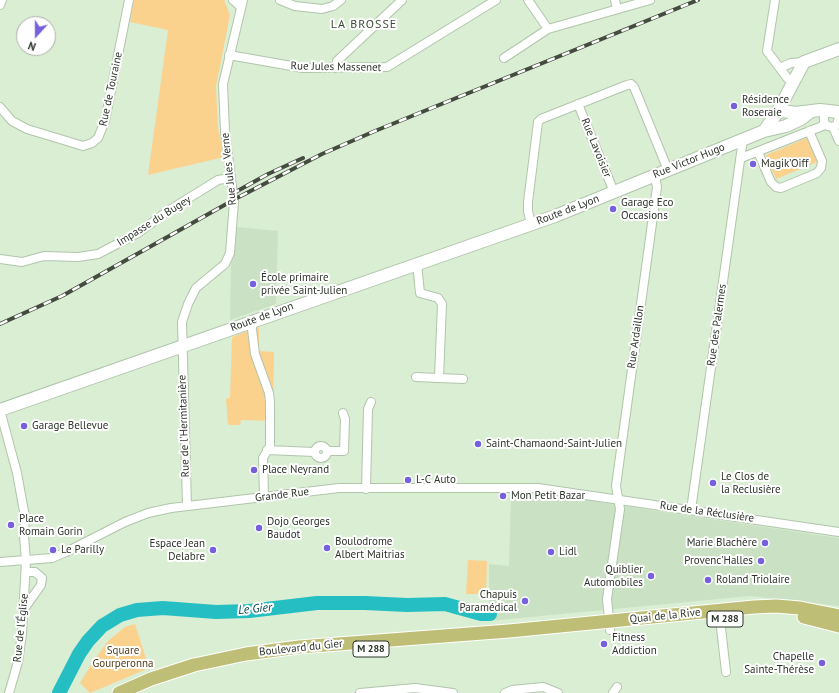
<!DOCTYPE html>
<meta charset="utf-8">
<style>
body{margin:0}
#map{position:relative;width:839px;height:693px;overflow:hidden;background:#daeed4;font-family:"PT Sans",sans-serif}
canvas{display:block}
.north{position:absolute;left:16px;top:16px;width:40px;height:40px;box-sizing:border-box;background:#fff;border:1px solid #abaeaa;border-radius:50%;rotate:201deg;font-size:11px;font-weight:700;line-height:16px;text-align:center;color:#2d342a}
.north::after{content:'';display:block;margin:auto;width:14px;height:18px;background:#7660db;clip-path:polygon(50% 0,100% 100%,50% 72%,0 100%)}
</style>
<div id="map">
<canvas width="839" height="693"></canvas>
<div class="north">N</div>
</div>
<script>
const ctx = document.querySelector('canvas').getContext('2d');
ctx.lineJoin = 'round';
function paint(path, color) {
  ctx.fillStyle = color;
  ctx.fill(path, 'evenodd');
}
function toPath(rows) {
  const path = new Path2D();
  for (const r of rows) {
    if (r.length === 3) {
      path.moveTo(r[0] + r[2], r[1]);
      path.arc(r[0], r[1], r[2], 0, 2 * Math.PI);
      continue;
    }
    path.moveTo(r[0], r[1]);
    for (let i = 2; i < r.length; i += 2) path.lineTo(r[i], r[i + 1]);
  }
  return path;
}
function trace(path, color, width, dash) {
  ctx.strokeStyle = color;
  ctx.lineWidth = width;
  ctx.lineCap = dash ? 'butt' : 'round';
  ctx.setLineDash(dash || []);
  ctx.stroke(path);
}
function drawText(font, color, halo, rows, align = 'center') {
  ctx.font = font + ' "PT Sans",sans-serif';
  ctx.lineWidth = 4;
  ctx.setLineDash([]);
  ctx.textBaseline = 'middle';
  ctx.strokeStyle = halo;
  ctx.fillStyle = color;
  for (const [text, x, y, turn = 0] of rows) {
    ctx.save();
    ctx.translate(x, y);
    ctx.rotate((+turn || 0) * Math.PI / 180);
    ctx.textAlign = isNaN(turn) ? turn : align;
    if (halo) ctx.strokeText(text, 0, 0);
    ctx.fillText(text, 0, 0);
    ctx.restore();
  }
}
paint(toPath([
 [237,227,278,231,276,304,230,320,231,264],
 [511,492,539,492,630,507,839,538,839,606,750,596,489,621,489,564,509,566]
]), '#cae2c3');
paint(toPath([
 [134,0,224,0,230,15,216,87,218,128,224,157,148,175,168,30,130,22],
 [807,138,817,162,776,179,766,155],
 [259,327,259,351,274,352,273,421,241,420,240,425,230,425,228,424,226,399,230,398,232,337],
 [468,560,487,561,486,594,466,594],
 [135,624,149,668,90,693,80,683,92,663,108,641,125,627]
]), '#fbd18e');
trace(toPath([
 [59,693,79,654,88,641,102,626,120,615,137,610,163,608,216,612,249,611,317,603,365,603,407,605,445,604,481,614,490,614]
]), '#25bec3', 14);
const street = toPath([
 [233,0,241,7],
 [280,0,295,6,322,9,333,6,341,0],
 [528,0,548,29],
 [615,0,617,9],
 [775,0,767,51,788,79,794,83],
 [0,5,2,0],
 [229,55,303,68,387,67,496,0],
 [504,58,548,29,650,0],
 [335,68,337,61,402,0],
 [780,68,791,63,804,62],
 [578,104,614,192],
 [0,107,12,121,27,129,83,146,92,143,98,138,105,121,129,0],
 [824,111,824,123,828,126,833,127,837,125,839,116],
 [833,127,839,141],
 [758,152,771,182,776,187,781,188,817,173,821,168,822,161,809,131],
 [741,158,825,125],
 [531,224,528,211,528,202,538,122,541,119,627,85,631,84,634,87,668,170],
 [0,259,22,262,44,256,78,257,98,254,138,233,168,211,218,180,230,178],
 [251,321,255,354,269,393,270,402,270,446,263,458,264,497],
 [416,377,439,378,442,304,438,298,420,293,417,263],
 [439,378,463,379],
 [0,410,17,473,25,517,24,536,26,561,22,634,18,662,9,693],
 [321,452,6],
 [267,450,314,452],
 [327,451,344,451,345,419,343,413],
 [366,489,368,409,371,402],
 [187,506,182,322,188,304,196,288,225,264,230,253,234,202,225,132,223,84,243,0],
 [691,510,743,139],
 [0,562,52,558,66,552,125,522,148,513,171,508,339,488,538,488,839,532],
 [24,609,41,585,42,578,35,572,26,572],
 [720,619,726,672],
 [610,630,607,599,620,509,616,486,657,187,655,176],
 [360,693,415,688,453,693],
 [505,693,512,690,543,687,558,693],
 [613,693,617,687]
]);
const secondary = toPath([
 [777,113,783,111,795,113,820,110,839,112],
 [764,131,777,113,804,62,839,49],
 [0,410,555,216,764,131,786,126,801,119,810,112]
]);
const primary = toPath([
 [804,617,839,626],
 [119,693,151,679,194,665,246,654,299,647,509,631,754,607,776,606,800,608,839,616]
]);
trace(street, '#b1c5ac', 10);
trace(secondary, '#b1c5ac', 14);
trace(primary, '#fff', 15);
trace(street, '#fff', 8);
trace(secondary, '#fff', 12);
trace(primary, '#bfbe76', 13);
const rail = toPath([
 [232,194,268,174,303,158],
 [0,324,62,296,237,198,322,154,375,131,698,0]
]);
trace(rail, '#444c40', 4);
trace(rail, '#fff', 2.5, [8]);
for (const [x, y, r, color] of [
 [734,106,4,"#7660db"],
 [753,164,4,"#7660db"],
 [613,209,4,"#7660db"],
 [253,284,4,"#7660db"],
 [24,426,4,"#7660db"],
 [478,444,4,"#7660db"],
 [254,470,4,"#7660db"],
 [408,480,4,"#7660db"],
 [713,483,4,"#7660db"],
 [503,496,4,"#7660db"],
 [11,525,4,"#7660db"],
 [259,528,4,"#7660db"],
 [765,543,4,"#7660db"],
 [327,548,4,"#7660db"],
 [53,550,4,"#7660db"],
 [213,550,4,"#7660db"],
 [551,552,4,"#7660db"],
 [761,561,4,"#7660db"],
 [651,576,4,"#7660db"],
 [708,580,4,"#7660db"],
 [525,601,4,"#7660db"],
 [604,644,4,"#7660db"],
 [822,663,4,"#7660db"]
]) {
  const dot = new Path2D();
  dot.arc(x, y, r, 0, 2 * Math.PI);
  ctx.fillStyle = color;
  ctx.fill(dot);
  trace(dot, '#fff', 1.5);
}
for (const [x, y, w] of [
 [725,619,36],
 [371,649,36]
]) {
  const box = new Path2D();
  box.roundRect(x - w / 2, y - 8, w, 16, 3);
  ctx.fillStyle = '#fff';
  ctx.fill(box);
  trace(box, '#2d342a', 1);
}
drawText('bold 10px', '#2d342a', null, [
 ["M 288",725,619],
 ["M 288",371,649]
]);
drawText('11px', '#2d342a', '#fff', [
 ["Rue Jules Massenet",336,67,1],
 ["Rue de Touraine",111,89,-78],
 ["Rue Lavoisier",596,148,68],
 ["Rue Victor Hugo",689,161,-22],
 ["Rue Jules Verne",229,169,-96],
 ["Route de Lyon",568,210,-21],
 ["Impasse du Bugey",154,221,-32],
 ["Route de Lyon",262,317,-20],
 ["Rue des Palermes",717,325,-82],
 ["Rue Ardaillon",636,337,-82],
 ["Rue de l'Hermitanière",184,426,-92],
 ["Grande Rue",282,495,-7],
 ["Rue de la Réclusière",707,512,8],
 ["Quai de la Rive",665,616,-6],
 ["Rue de l'Église",21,628,-84],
 ["Boulevard du Gier",301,648,-6]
]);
drawText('11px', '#2d342a', '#fff', [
 ["Résidence",742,100],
 ["Roseraie",742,113],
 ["Magik’Oiff",761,164],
 ["Garage Eco",621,203],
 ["Occasions",621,216],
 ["École primaire",261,278],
 ["privée Saint-Julien",261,291],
 ["Garage Bellevue",32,426],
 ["Saint-Chamaond-Saint-Julien",486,444],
 ["Place Neyrand",262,470],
 ["Le Clos de",721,477],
 ["la Reclusière",721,490],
 ["L-C Auto",416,480],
 ["Mon Petit Bazar",511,496],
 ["Place",19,519],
 ["Romain Gorin",19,532],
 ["Dojo Georges",267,522],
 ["Baudot",267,535],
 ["Boulodrome",335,542],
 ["Albert Maitrias",335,555],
 ["Marie Blachère",757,543,"right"],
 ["Espace Jean",205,544,"right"],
 ["Delabre",205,557,"right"],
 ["Le Parilly",61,550],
 ["Lidl",559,552],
 ["Provenc'Halles",753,561,"right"],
 ["Quiblier",643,570,"right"],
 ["Automobiles",643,583,"right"],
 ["Roland Triolaire",716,580],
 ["Chapuis",517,595,"right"],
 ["Paramédical",517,608,"right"],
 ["Fitness",612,638],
 ["Addiction",612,651],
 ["Chapelle",814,657,"right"],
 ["Sainte-Thérèse",814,670,"right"]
], 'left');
drawText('11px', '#513c18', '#fff', [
 ["Square",123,651],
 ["Gourperonna",123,664]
]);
ctx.letterSpacing = '1px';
drawText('12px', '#3b4b36', '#fff', [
 ["LA BROSSE",364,25]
]);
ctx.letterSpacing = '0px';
drawText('italic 12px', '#044648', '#fff', [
 ["Le Gier",255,609,-5]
]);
</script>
